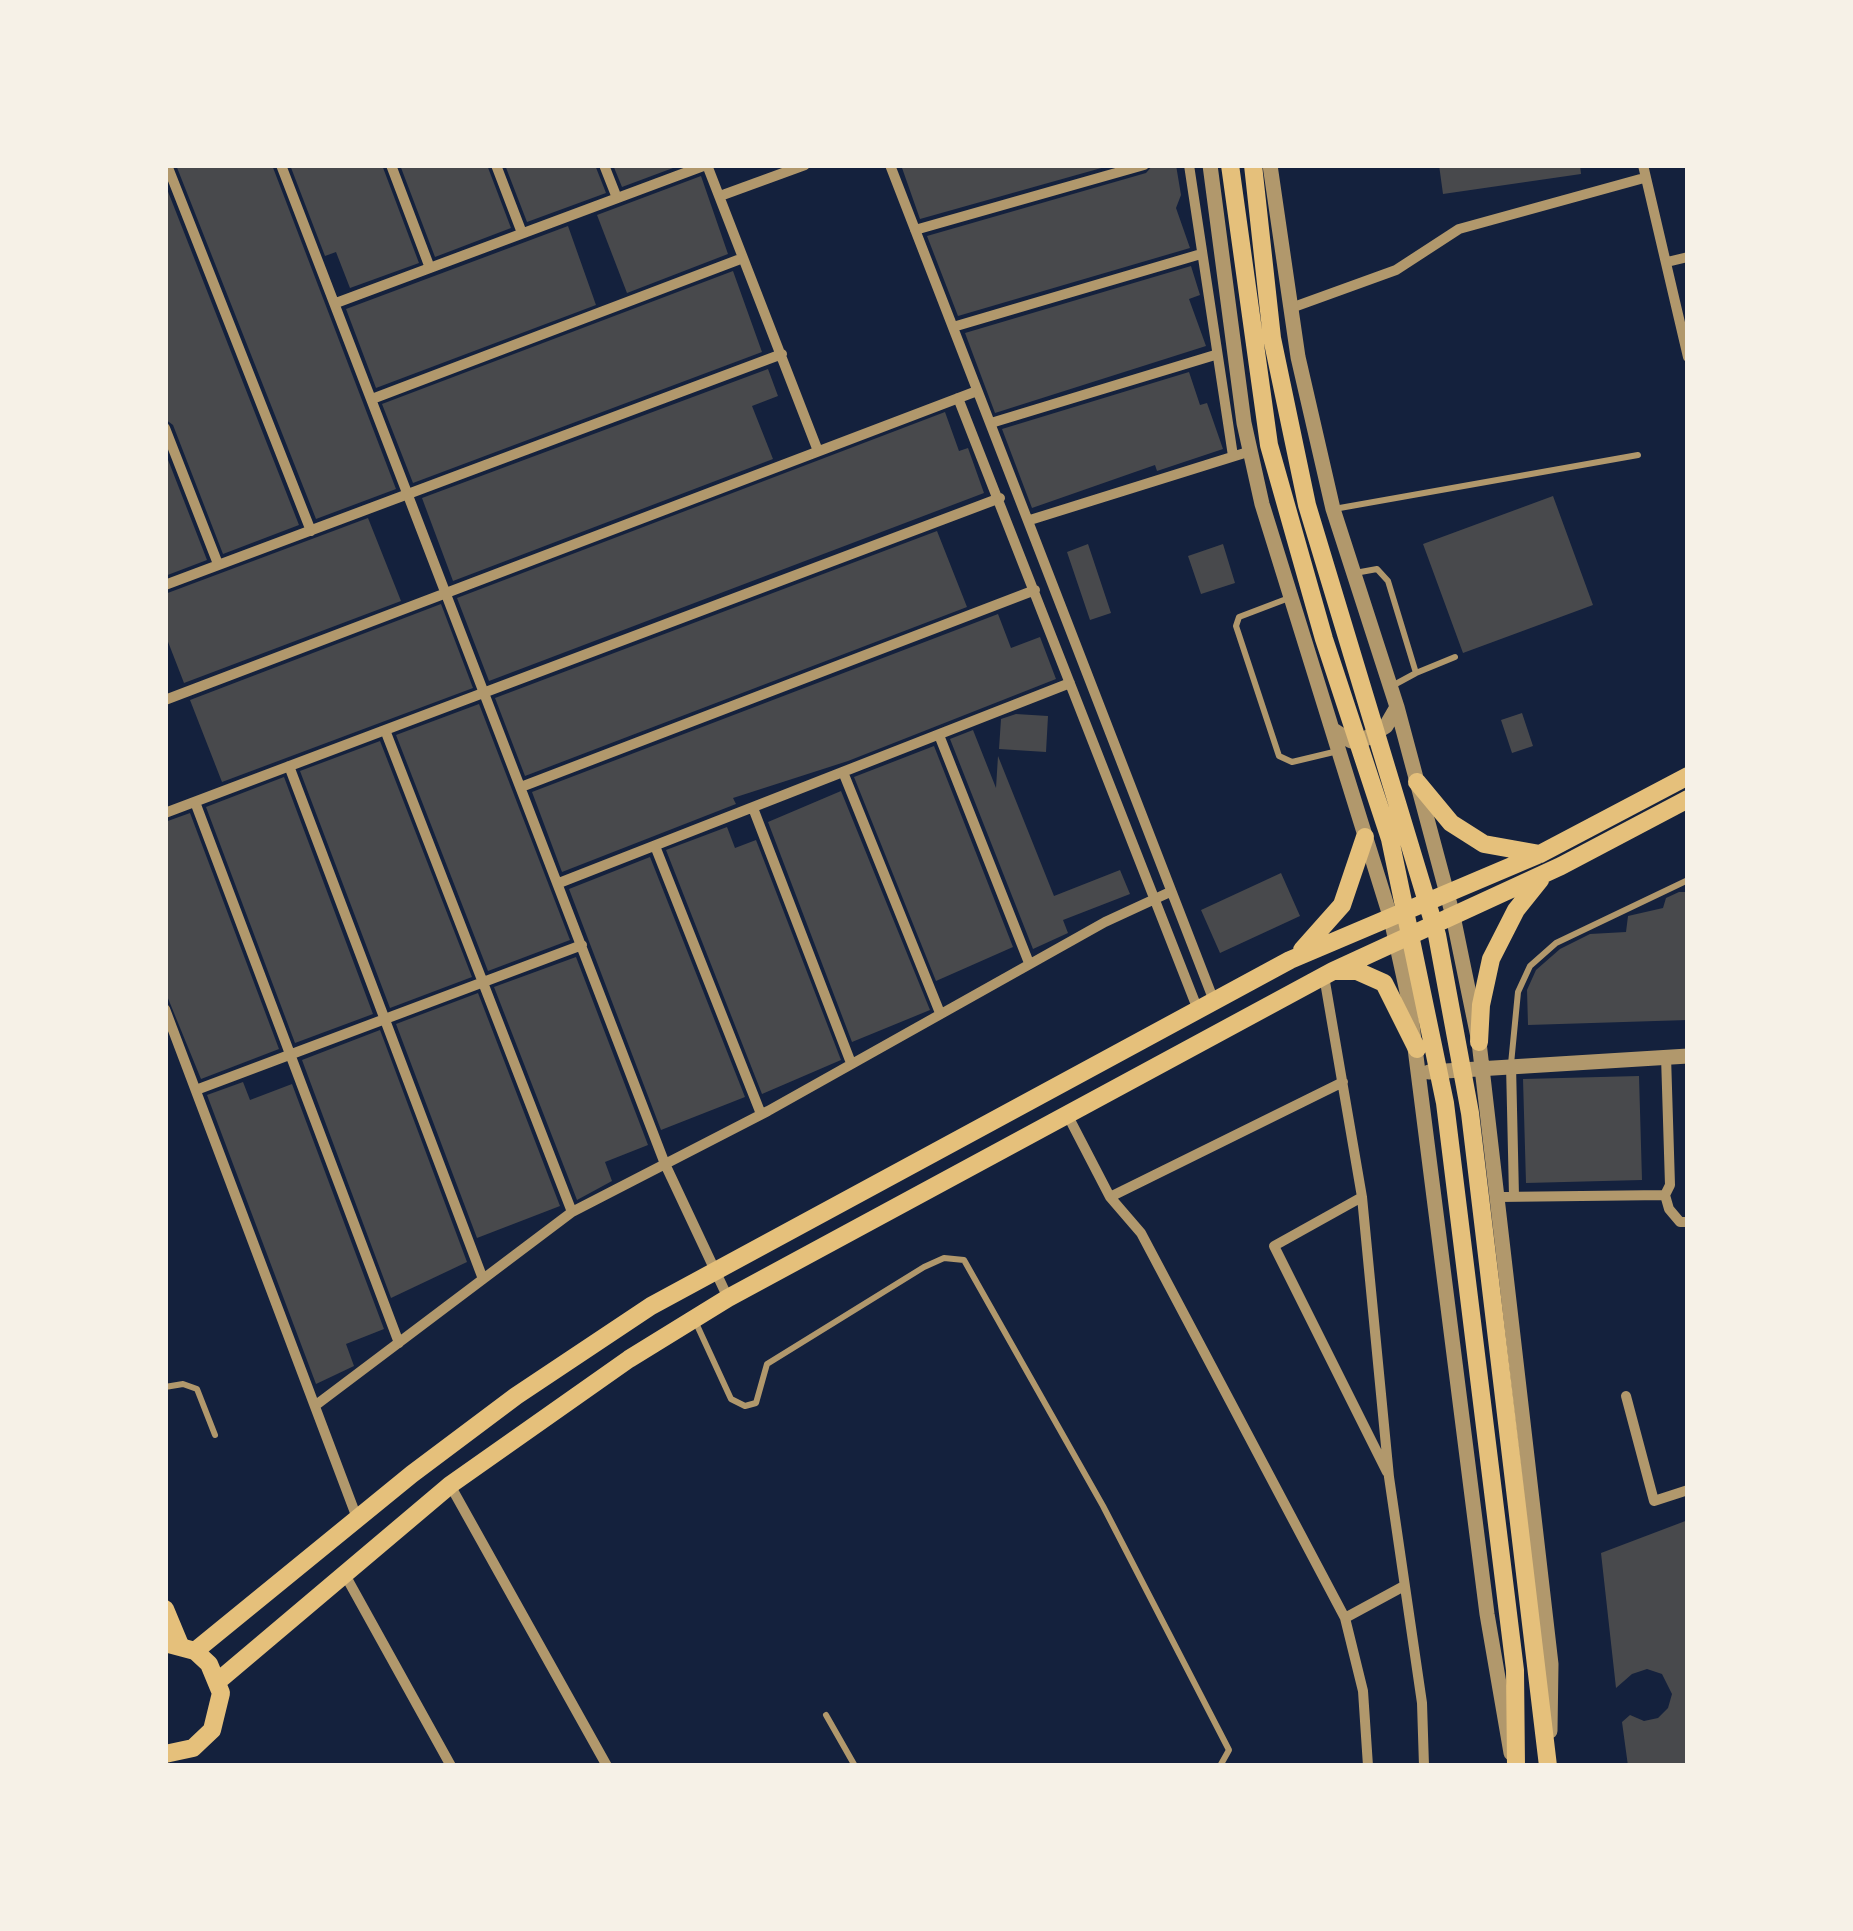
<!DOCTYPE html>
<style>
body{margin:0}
#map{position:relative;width:1853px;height:1931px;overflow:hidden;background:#14213d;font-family:Inter,sans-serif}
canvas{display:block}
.frame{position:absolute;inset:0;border:168px solid #f6f1e7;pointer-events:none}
</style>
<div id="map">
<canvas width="1853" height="1931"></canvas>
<div class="frame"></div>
</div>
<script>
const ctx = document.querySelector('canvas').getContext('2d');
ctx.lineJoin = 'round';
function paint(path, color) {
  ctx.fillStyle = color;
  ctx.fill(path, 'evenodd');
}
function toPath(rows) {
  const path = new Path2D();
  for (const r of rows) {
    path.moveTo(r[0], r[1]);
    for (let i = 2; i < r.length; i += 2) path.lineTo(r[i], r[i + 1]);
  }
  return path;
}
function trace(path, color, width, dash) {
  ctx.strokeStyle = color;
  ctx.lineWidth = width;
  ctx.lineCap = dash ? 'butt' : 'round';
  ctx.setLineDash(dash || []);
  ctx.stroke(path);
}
paint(toPath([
 [176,165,272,165,396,489,316,519],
 [290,165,382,165,419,263,350,288,336,252,325,256],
 [400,165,487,165,511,228,435,257],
 [505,165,595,165,606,193,527,222],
 [613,165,681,165,622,187],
 [901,165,1112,165,920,219],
 [1153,165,1176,165,1181,195,1176,208,1190,248,958,316,927,236,1146,173],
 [1439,165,1580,165,1581,174,1443,194],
 [701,176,728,254,627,293,597,215],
 [165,184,299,525,223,554,173,425,165,419],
 [568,226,596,305,376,388,346,309],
 [1191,266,1200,295,1189,299,1206,346,995,413,965,333],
 [733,271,762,352,413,483,382,404],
 [768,369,778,396,752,406,773,459,453,581,422,498],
 [1189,372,1200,405,1207,403,1223,449,1157,471,1155,465,1032,508,1002,429],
 [945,412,959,451,968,448,984,493,489,681,457,598],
 [165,452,207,560,165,576],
 [1553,496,1593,605,1463,653,1423,544],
 [368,518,401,601,184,683,165,634,165,594],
 [937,531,967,607,525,776,495,698],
 [1088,544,1111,613,1090,620,1067,552],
 [1223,544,1235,583,1201,594,1188,556],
 [441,604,473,688,222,782,190,700],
 [998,614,1011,648,1040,637,1056,679,848,761,733,798,736,804,562,872,532,792],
 [479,704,570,940,488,971,396,735],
 [1522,713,1533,746,1512,753,1501,720],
 [1016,714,1048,716,1046,752,999,749,1001,719],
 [973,730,996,788,998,756,1054,896,1120,870,1130,894,1063,920,1068,933,1033,949,950,739],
 [380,741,472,977,390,1008,300,771],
 [934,746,1013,947,936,981,854,777],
 [284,777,373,1014,295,1043,206,807],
 [841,791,930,1010,852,1042,768,822],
 [190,813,279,1049,201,1079,165,991,165,822],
 [727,827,735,848,756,840,841,1060,762,1094,666,850],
 [650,857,745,1097,661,1130,569,889],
 [1281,873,1300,916,1220,953,1201,910],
 [1679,892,1688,892,1688,1020,1528,1025,1527,990,1536,970,1560,949,1590,934,1626,932,1628,916,1663,908,1666,898],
 [576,957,648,1145,605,1162,612,1181,577,1200,494,987],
 [478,993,560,1206,477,1238,396,1024],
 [380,1030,467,1262,391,1298,302,1060],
 [1639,1076,1642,1180,1526,1183,1523,1079],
 [243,1082,250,1100,292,1084,384,1329,346,1344,354,1366,316,1384,207,1095],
 [1688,1520,1688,1764,1628,1766,1622,1722,1630,1715,1644,1721,1658,1718,1668,1708,1672,1694,1662,1674,1647,1669,1632,1674,1616,1688,1601,1553]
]), '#48494c');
trace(toPath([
 [1334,509,1638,455],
 [1355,573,1377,569,1388,581,1416,673,1392,686],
 [1289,598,1239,617,1236,626,1279,756,1292,762,1338,751],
 [1416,673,1455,657],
 [1511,1064,1518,992,1530,966,1556,943,1688,880],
 [696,1323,731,1399,745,1406,756,1403,767,1364,924,1267,944,1258,964,1260,1103,1506,1229,1750,1220,1766],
 [165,1387,183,1384,197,1389,215,1435],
 [826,1715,855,1766]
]), '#b1986c', 6);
trace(toPath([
 [167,165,311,531],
 [281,165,665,1164,728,1298],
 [391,165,430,268],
 [496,165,522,233],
 [604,165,617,198],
 [707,165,818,451],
 [890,165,1214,1001],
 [1189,165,1233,456],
 [1643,165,1688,357],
 [720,196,805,165],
 [915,230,1144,165],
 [1667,262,1688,257],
 [336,303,706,165],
 [1291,308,1396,270,1459,229,1644,178],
 [953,327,1201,254],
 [958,398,1198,1010],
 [372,399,743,258],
 [991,423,1215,355],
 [165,428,218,564],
 [1030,520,1251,451],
 [165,585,782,354],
 [165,700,977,391],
 [385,730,572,1212],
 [939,735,1029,963],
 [289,766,483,1279],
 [843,772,940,1013],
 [521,787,1035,590],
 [195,802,399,1343],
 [753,808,851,1063],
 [165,813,1000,498],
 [655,846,761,1114],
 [559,883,1070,683],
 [1324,976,1362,1197,1389,1477,1422,1703,1424,1766],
 [165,1009,357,1518],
 [1511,1065,1514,1196],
 [196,1090,582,945],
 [1068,1116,1110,1197,1141,1233,1345,1618,1363,1691,1368,1766],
 [1665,1195,1669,1209,1680,1222,1688,1222],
 [1110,1197,1343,1082],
 [1362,1197,1274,1246,1387,1472],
 [1498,1197,1665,1195,1670,1185,1666,1056],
 [1626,1396,1654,1501,1688,1490],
 [316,1405,572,1212,768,1111,1105,922,1170,892],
 [450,1485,607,1766],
 [344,1573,451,1766],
 [1345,1618,1404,1586]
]), '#b1986c', 10);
trace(toPath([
 [1210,165,1244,423,1262,504,1391,919,1409,1001,1487,1614,1511,1753],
 [1270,165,1298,357,1333,509,1397,707,1453,916,1479,1042,1551,1664,1550,1731],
 [1332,729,1351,741,1365,739,1386,726,1397,707],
 [1429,1072,1688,1056]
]), '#b1986c', 15);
trace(toPath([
 [165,1609,180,1645]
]), '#e5c07b', 18);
trace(toPath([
 [1230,165,1269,445,1324,639,1390,839,1445,1103,1515,1670,1516,1766],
 [1253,165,1272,338,1307,505,1437,935,1470,1113,1548,1766],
 [1417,782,1451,823,1484,844,1540,854],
 [1302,950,1342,905,1365,837],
 [1337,971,1357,971,1384,983,1417,1049],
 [1479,1042,1481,1005,1491,959,1516,910,1540,880],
 [165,1643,195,1651,209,1664,221,1693,212,1730,193,1748,165,1754],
 [195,1651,412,1474,516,1396,651,1306,1290,960,1540,854,1688,776],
 [218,1681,450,1485,629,1359,728,1298,1333,971,1561,866,1688,799]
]), '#e5c07b', 18);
</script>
